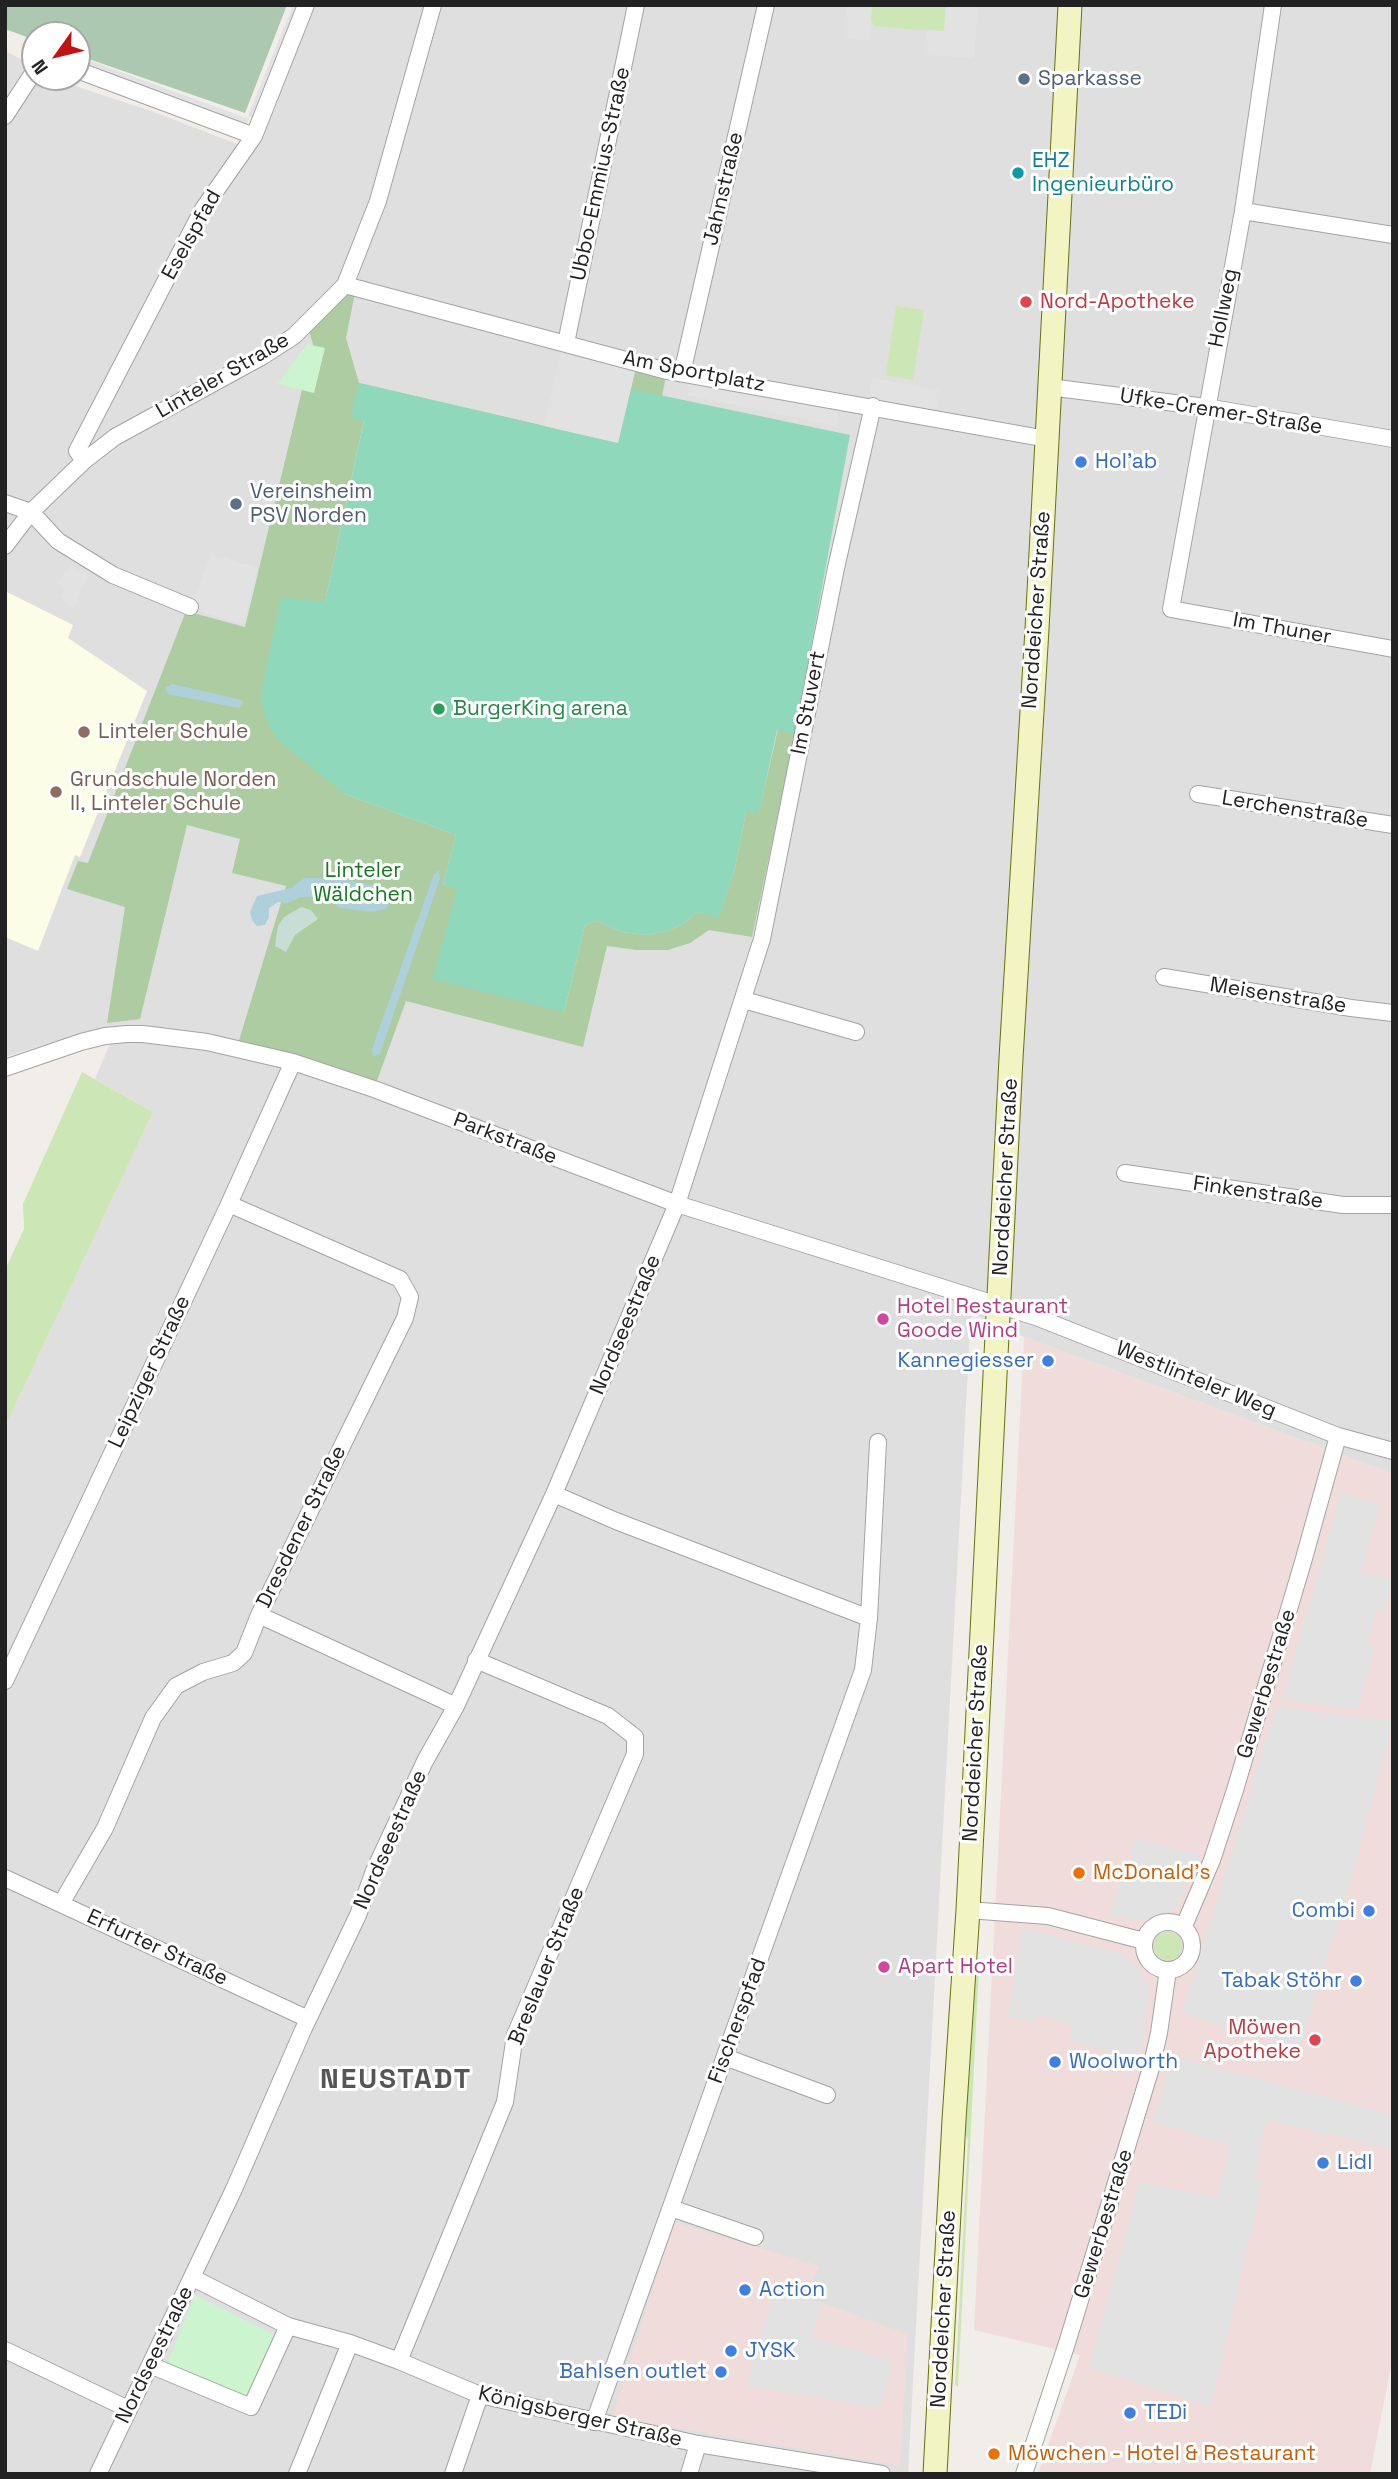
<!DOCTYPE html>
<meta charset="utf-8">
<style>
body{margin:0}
#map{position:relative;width:1398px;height:2479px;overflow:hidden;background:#f1eee9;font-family:"Space Grotesk",sans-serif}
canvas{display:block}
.frame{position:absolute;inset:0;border:7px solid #222;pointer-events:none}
.north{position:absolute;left:21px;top:21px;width:70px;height:70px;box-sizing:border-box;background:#fff;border:2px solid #a7a7a7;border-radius:50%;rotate:236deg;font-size:19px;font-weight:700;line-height:28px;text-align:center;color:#222}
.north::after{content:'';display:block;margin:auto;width:24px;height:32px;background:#c01413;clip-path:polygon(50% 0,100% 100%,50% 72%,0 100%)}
</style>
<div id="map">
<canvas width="1398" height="2479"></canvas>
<div class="frame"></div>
<div class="north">N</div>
</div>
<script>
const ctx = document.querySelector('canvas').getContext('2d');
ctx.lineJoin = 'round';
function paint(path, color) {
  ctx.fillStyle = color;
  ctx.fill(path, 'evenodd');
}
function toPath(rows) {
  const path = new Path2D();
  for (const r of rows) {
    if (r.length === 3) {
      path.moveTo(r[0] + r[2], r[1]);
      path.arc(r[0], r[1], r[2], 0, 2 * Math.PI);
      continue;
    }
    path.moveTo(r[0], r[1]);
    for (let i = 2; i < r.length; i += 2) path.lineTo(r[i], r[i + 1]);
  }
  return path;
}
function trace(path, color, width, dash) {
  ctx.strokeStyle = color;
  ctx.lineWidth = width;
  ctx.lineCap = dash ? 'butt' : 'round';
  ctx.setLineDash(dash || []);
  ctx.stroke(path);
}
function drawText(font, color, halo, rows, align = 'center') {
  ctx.font = font + ' "Space Grotesk",sans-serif';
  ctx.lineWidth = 6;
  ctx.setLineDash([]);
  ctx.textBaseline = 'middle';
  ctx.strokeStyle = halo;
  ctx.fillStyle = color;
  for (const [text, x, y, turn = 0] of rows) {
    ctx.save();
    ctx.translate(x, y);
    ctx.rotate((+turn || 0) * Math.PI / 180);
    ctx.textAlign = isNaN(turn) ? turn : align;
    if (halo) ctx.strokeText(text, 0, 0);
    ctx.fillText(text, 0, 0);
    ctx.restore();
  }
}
paint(toPath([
 [312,5,1393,5,1393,1474,1024,1337,971,1313,908,2474,5,2474,5,1427,153,1112,95,1079,110,1044,114,1027,77,1035,5,1057,5,51,35,66,35,77,57,77,72,85,151,111,253,150]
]), '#dfdfdf');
paint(toPath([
 [1024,1337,1393,1474,1393,2355,1370,2474,1038,2474,1080,2355,974,2330],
 [674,2222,820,2266,805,2297,908,2334,900,2466,612,2417]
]), '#f0dcdb');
paint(toPath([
 [5,591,73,625,68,638,147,691,80,857,75,855,38,951,5,937]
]), '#fcfde7');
paint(toPath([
 [872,5,946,5,944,32,875,26,871,20],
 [896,306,924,310,913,380,886,375],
 [82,1072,153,1112,5,1427,5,1270,24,1229,23,1204],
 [1168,1946,14],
 [980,1958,978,1986,958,2387,955,2385,968,2140,964,2131,975,1959]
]), '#cce6b5');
paint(toPath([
 [356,288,346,338,359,383,618,443,637,363,667,371,638,517,364,420,325,602,345,794,456,835,443,884,457,888,564,1012,585,925,597,921,622,932,647,935,667,931,681,925,698,912,719,917,734,872,746,812,759,812,778,729,795,734,752,937,709,930,690,943,668,950,636,950,607,946,583,1047,406,1001,374,1089,237,1047,286,886,232,873,240,839,187,825,140,1019,107,1023,125,907,67,889,78,861,88,863,186,611,245,627,313,344,307,324,319,311]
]), '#aecca2');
paint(toPath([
 [301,907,311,910,318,919,295,935,286,952,275,946,278,926,284,917]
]), '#c8ddd4');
paint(toPath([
 [5,5,287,5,245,113,77,55,77,35,35,35,35,40,5,29]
]), '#acc8b1');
paint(toPath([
 [307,344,325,348,314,393,278,384],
 [195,2295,277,2336,247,2402,166,2366]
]), '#ccf5cf');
paint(toPath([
 [359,383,618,443,631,389,850,435,795,734,777,730,759,813,746,812,734,872,719,918,698,912,681,925,667,931,647,935,622,932,597,921,585,925,564,1012,433,979,457,889,443,884,456,835,345,794,279,741,270,727,260,699,281,597,325,602,364,421,351,417]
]), '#8fd8bc');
paint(toPath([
 [293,5,306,5,260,120,248,116],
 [847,5,872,5,869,40,844,39],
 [946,5,978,5,974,58,925,55,927,30,944,31],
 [77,56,249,119,243,132,77,70],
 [562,351,636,367,618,443,544,426],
 [690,378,840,407,836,426,687,395],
 [872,378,939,390,936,410,869,398],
 [211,554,257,568,243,624,190,608],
 [71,565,88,575,74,609,59,596,64,589,57,583],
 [1341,1493,1380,1505,1361,1571,1392,1580,1383,1611,1376,1610,1367,1643,1375,1646,1358,1710,1282,1699],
 [1276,1707,1393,1721,1357,1858,1300,2049,1182,2013],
 [1136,1838,1200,1855,1177,1907,1157,1917,1140,1920,1108,1916],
 [1022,1928,1122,1954,1139,1969,1149,1988,1141,2052,1120,2055,1069,2040,1073,2025,1038,2015,1035,2023,1008,2016],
 [1173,2056,1393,2115,1393,2149,1267,2120,1254,2177,1263,2180,1211,2406,1089,2368,1139,2183,1218,2197,1229,2145,1153,2121],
 [774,2293,822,2303,812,2337,893,2361,880,2407,747,2386]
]), '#e2e2e2');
paint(toPath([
 [172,684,242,700,243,704,239,708,168,694,165,688],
 [439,870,440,879,380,1053,373,1057,372,1049,434,874],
 [304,878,336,878,376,886,392,895,391,902,385,909,374,912,340,908,332,901,317,897,301,897,288,903,278,902,269,908,269,917,265,925,257,926,252,920,250,912,257,896,291,888]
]), '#aed0da');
const street = toPath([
 [1273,5,1243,211,1171,609,1393,649],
 [77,70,254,136],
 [5,116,35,70],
 [1243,211,1393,235],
 [345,285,667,371,1047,439],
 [566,343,636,5],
 [682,373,766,5],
 [1049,387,1206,407,1393,439],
 [84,461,77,451,203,209,254,136,306,5],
 [5,503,31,512,58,541,113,575,190,607],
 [5,546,31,512,84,461,115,437,263,356,294,336,345,285,378,201,433,5],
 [1198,794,1393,825],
 [1164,977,1351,1008,1393,1013],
 [744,1000,856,1032],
 [5,1068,81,1042,105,1036,127,1034,143,1034,207,1042,293,1062,374,1089,677,1204,1036,1317,1338,1436,1393,1451],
 [1125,1173,1343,1205,1393,1205],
 [554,1494,616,1521,869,1618],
 [259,1615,456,1706],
 [5,1681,229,1204,293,1062],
 [5,1878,308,2019],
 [62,1902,105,1828,153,1718,176,1686,203,1672,233,1663,244,1653,259,1615,405,1318,410,1297,400,1279,229,1204],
 [968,1910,1048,1916,1144,1941],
 [1168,1946,24],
 [1184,1926,1212,1860,1235,1790,1303,1562,1338,1436],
 [725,2057,827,2095],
 [671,2208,755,2237],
 [193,2278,288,2326,350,2343,399,2361,480,2395,698,2444,882,2474],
 [5,2350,128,2409],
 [399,2361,505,2102,515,2035,635,1754,635,1737,608,1716,476,1660],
 [150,2365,251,2407,288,2326],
 [594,2422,863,1670,869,1618,878,1442],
 [98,2474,234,2189,303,2030,358,1915,374,1871,425,1761,456,1706,554,1494,677,1204,762,939,836,568,873,406],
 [297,2474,350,2343],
 [453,2474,480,2395],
 [689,2474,698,2444],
 [1024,2474,1067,2343,1151,2068,1159,2033,1168,1970]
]);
const secondary = toPath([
 [935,2474,954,2120,968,1910,1011,1058,1037,629,1070,5]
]);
trace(street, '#a3a3a3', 18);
trace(secondary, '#66720f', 25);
trace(street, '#fff', 16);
trace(secondary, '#f2f5c3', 23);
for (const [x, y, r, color] of [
 [1024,79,7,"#5c6f8a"],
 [1018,173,7,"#0f9aa8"],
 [1026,302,7,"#e0444e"],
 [1081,462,7,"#3f7fe0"],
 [236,504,7,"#5c6f8a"],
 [439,709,7,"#2e9e5b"],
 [84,732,7,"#8d6e63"],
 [56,792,7,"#8d6e63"],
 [883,1319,7,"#d1479c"],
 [1048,1361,7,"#3f7fe0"],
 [1079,1873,7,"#e8710a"],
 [1369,1911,7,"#3f7fe0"],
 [884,1967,7,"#d1479c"],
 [1356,1981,7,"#3f7fe0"],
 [1315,2040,7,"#e0444e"],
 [1055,2062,7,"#3f7fe0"],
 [1323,2163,7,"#3f7fe0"],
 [745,2290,7,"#3f7fe0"],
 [731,2351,7,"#3f7fe0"],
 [721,2372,7,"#3f7fe0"],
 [1130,2413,7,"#3f7fe0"],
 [994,2454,7,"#e8710a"]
]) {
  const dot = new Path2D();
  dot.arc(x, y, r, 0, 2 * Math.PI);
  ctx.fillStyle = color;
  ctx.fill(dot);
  trace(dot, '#fff', 2.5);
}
drawText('21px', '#4e5e75', '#fff', [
 ["Sparkasse",1038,79],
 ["Vereinsheim",250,492],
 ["PSV Norden",250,516]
], 'left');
drawText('21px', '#0d838f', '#fff', [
 ["EHZ",1032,161],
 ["Ingenieurbüro",1032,185]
], 'left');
drawText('21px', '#222', '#fff', [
 ["Ubbo-Emmius-Straße",601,174,-78],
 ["Jahnstraße",724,189,-77],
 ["Eselspfad",192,235,-61],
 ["Hollweg",1224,308,-79],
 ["Am Sportplatz",694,372,11],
 ["Linteler Straße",223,376,-30],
 ["Ufke-Cremer-Straße",1221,412,9],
 ["Norddeicher Straße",1037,610,-86],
 ["Im Thuner",1282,629,10],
 ["Im Stuvert",809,703,-79],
 ["Lerchenstraße",1295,810,9],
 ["Meisenstraße",1278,996,9],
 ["Parkstraße",505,1139,21],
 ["Norddeicher Straße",1006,1177,-87],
 ["Finkenstraße",1258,1193,8],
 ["Nordseestraße",626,1325,-67],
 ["Leipziger Straße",150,1372,-65],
 ["Westlinteler Weg",1196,1380,22],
 ["Dresdener Straße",302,1527,-64],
 ["Gewerbestraße",1267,1684,-73],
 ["Norddeicher Straße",976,1743,-87],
 ["Nordseestraße",391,1840,-66],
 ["Erfurter Straße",157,1948,25],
 ["Breslauer Straße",547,1966,-68],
 ["Fischerspfad",738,2021,-70],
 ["Gewerbestraße",1104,2224,-73],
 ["Norddeicher Straße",944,2309,-87],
 ["Nordseestraße",155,2355,-64],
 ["Königsberger Straße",580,2417,13]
]);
drawText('21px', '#be3a42', '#fff', [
 ["Nord-Apotheke",1040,302],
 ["Möwen",1301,2028,"right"],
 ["Apotheke",1301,2052,"right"]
], 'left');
drawText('21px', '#366cbe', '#fff', [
 ["Hol'ab",1095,462],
 ["Kannegiesser",1034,1361,"right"],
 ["Combi",1355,1911,"right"],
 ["Tabak Stöhr",1342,1981,"right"],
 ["Woolworth",1069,2062],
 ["Lidl",1337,2163],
 ["Action",759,2290],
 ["JYSK",745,2351],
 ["Bahlsen outlet",707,2372,"right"],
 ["TEDi",1144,2413]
], 'left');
drawText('21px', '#27864d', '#fff', [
 ["BurgerKing arena",453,709]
], 'left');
drawText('21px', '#785e54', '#fff', [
 ["Linteler Schule",98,732],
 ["Grundschule Norden",70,780],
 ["II, Linteler Schule",70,804]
], 'left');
drawText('21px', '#16791f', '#fff', [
 ["Linteler",363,871],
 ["Wäldchen",363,895]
]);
drawText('21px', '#b23c85', '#fff', [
 ["Hotel Restaurant",897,1307],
 ["Goode Wind",897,1331],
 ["Apart Hotel",898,1967]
], 'left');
drawText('21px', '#c56008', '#fff', [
 ["McDonald's",1093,1873],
 ["Möwchen - Hotel & Restaurant",1008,2454]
], 'left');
ctx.letterSpacing = '2px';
drawText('bold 28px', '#555', '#fff', [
 ["NEUSTADT",396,2080]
]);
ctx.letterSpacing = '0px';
</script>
